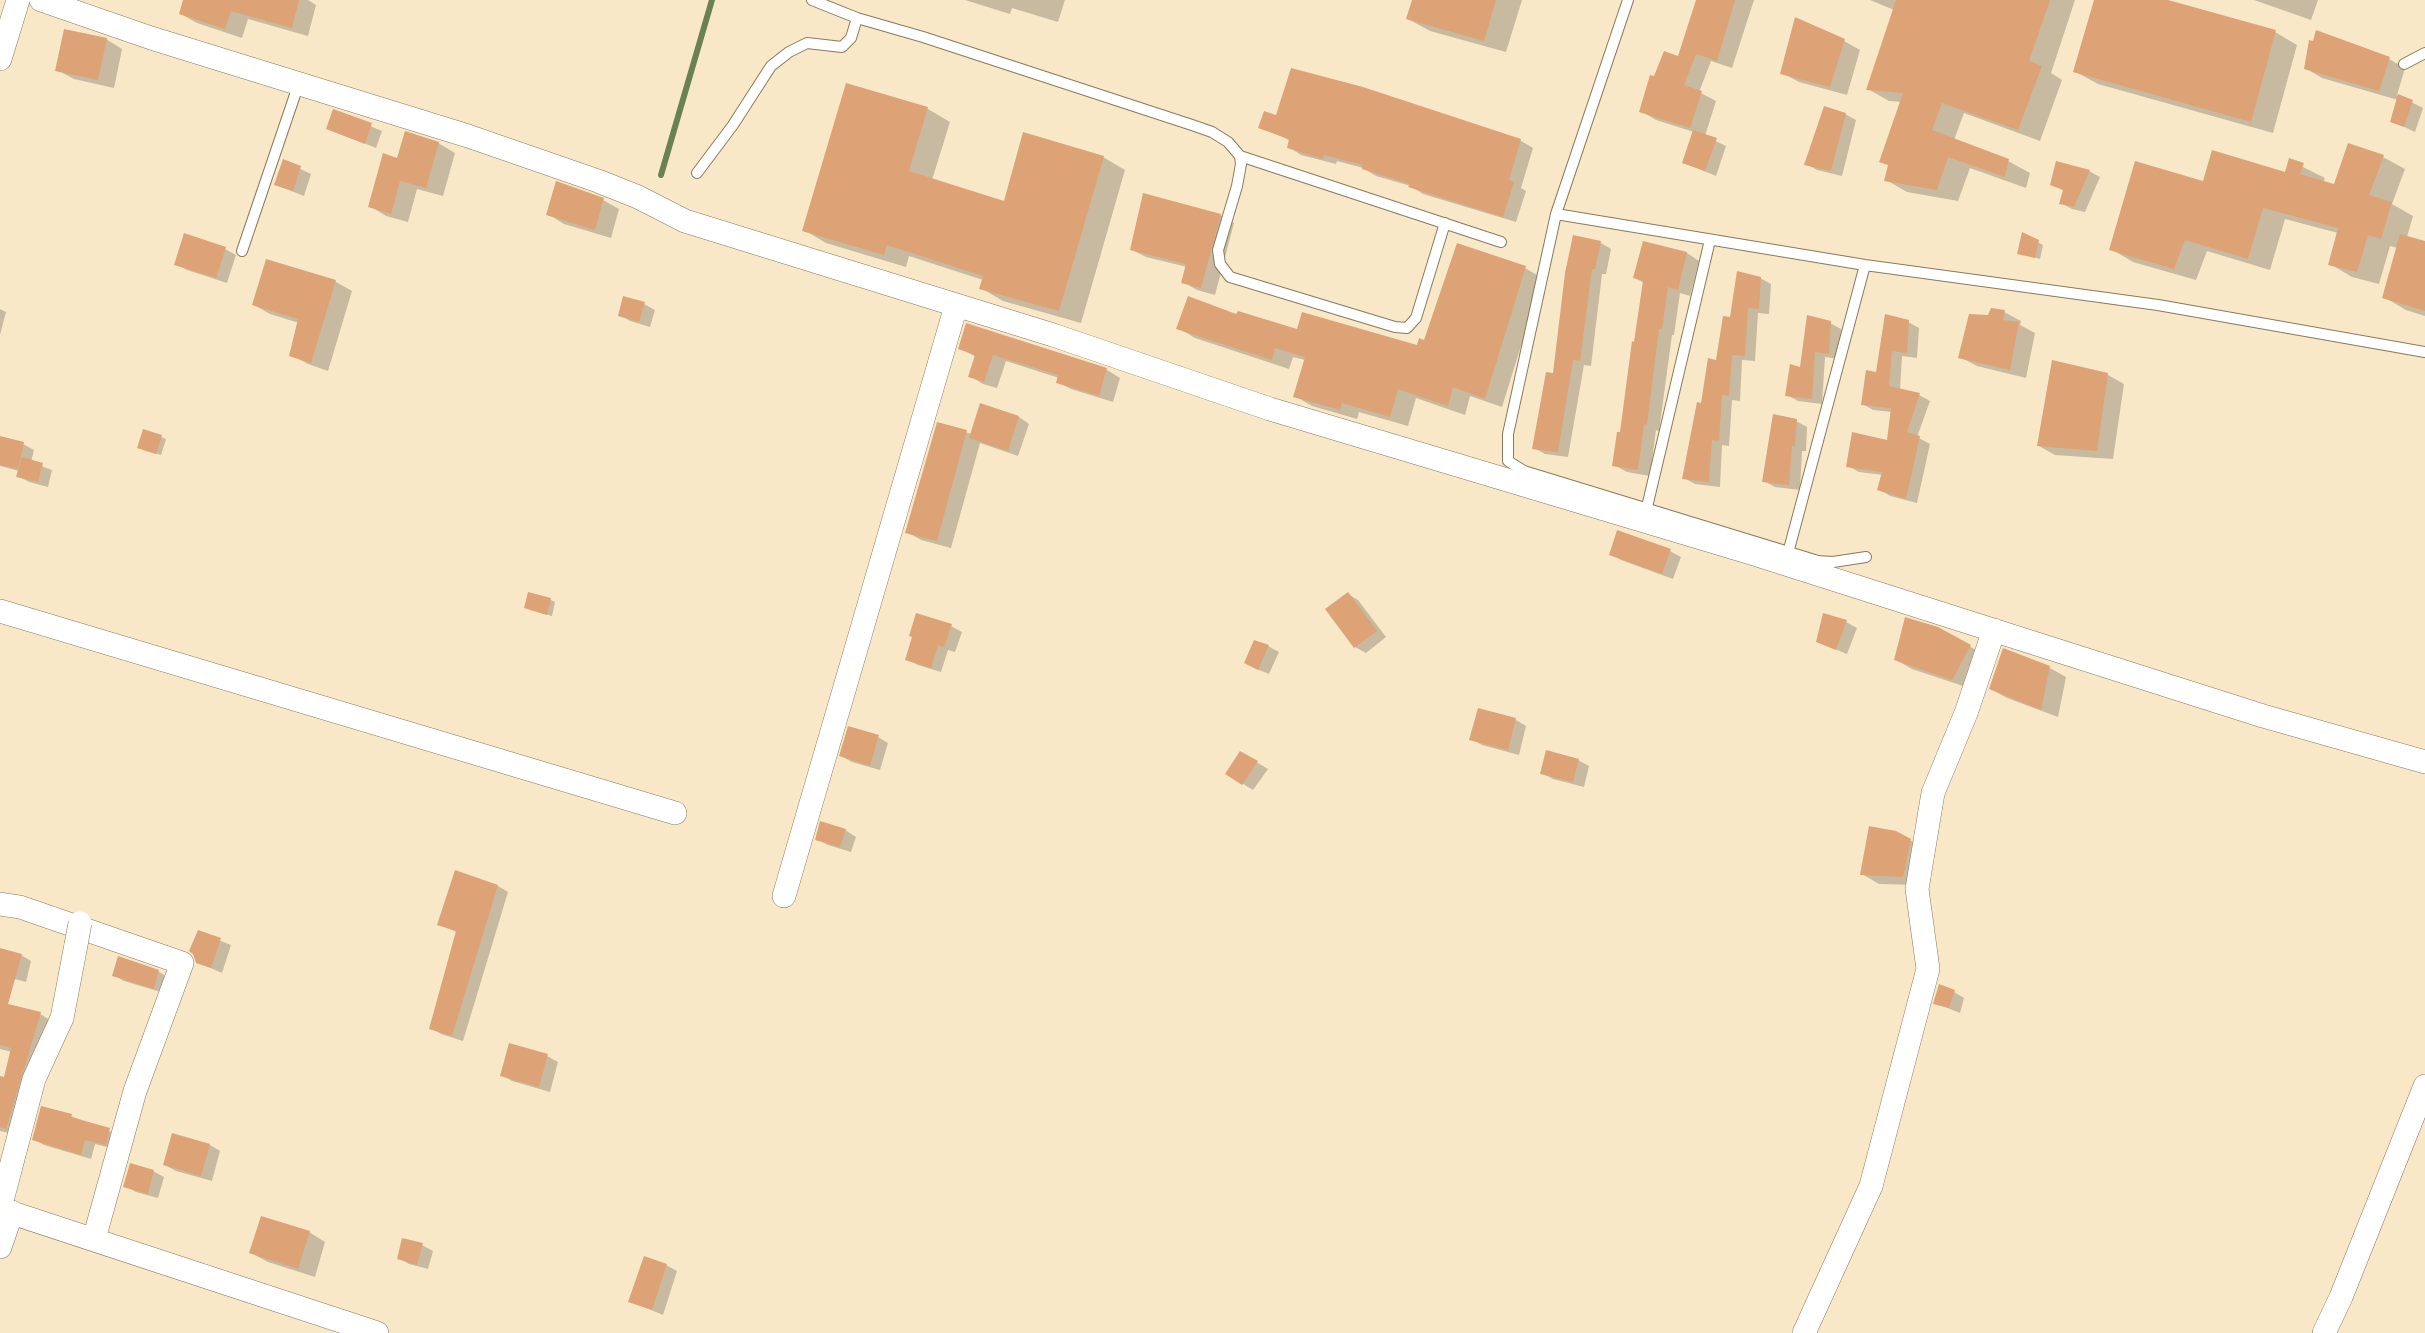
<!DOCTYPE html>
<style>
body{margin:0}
canvas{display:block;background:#f9e8c8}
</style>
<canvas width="2425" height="1333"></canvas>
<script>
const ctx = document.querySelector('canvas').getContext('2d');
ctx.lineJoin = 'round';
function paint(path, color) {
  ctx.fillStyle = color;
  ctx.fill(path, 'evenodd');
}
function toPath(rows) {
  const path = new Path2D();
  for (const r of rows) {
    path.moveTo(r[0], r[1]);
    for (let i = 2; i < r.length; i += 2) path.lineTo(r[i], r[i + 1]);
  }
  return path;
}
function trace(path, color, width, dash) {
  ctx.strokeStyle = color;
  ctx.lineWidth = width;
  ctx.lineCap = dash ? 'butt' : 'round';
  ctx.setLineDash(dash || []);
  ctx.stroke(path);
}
paint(toPath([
 [185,0,308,0,316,5,308,36,248,19,242,38,197,23,181,14],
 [965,0,1065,0,1058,22,1012,8,1010,14],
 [1413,0,1522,0,1506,52,1430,31,1408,19],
 [1697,0,1754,0,1732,68,1711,61,1699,92,1716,101,1705,136,1726,146,1716,176,1684,163,1694,132,1656,120,1641,111,1655,78,1679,59],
 [1870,0,2075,0,2051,73,2062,80,2040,141,1964,113,1954,140,2008,161,2030,173,2026,188,1970,168,1958,201,1907,192,1886,180,1890,166,1881,162,1902,102,1889,101,1868,89,1894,10],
 [2096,0,2161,0,2275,32,2297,45,2273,133,2098,84,2076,72],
 [2254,0,2318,0,2311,20],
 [106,39,122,49,114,88,74,79,57,70],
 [1844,41,1860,50,1847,95,1799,82,1782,73],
 [2389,59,2405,68,2397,95,2423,108,2415,132,2392,121,2398,100,2322,78,2305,68],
 [847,85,928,109,950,122,932,180,1005,204,1103,157,1125,170,1081,323,1003,301,981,288,983,280,909,256,906,267,826,243,804,230],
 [1362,89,1521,141,1533,148,1521,188,1526,191,1516,222,1423,194,1411,186,1376,176,1363,168,1337,161,1336,164,1301,155,1289,147,1291,141,1260,127,1277,117],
 [334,111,382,131,376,148,328,128],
 [1845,114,1856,120,1842,176,1817,170,1806,164],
 [438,143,455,153,443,196,417,189,408,222,386,216,370,206],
 [2383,157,2405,169,2392,204,2413,216,2407,237,2425,243,2425,316,2406,310,2384,297,2398,248,2390,246,2379,284,2352,277,2330,264,2338,233,2285,219,2270,270,2207,251,2196,280,2133,262,2111,249,2204,183,2286,174,2291,161,2325,178,2323,183,2335,186],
 [284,161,311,174,304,196,276,185],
 [2089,171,2100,177,2085,212,2072,209,2061,203,2065,191,2052,185],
 [603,200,619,209,611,238,564,224,548,214],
 [1220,215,1234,223,1215,295,1197,290,1183,282,1187,267,1146,257,1132,250],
 [2023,234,2043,245,2040,259,2019,253],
 [1574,237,1601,243,1611,249,1606,274,1602,274,1591,366,1584,365,1568,457,1545,454,1534,448,1554,375],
 [225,249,236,255,227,283,187,270,176,264],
 [1687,253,1699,261,1690,296,1680,293,1674,335,1672,335,1659,431,1656,430,1650,476,1627,472,1614,465,1621,434,1644,283,1635,278],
 [267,262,336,282,352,291,328,371,308,364,291,355,299,323,270,314,254,305],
 [1525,268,1542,278,1502,407,1470,396,1465,415,1416,398,1408,426,1359,412,1357,419,1312,406,1295,396,1305,360,1293,357,1289,369,1195,338,1178,328,1238,316,1298,332,1418,347],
 [1760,278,1771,284,1769,314,1758,313,1755,361,1742,360,1740,401,1732,400,1729,446,1722,445,1720,487,1695,484,1684,478,1702,405,1732,319],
 [644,304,655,310,650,327,630,321,620,315],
 [0,309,6,312,0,335],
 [2004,312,2021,321,2020,325,2035,333,2026,378,1977,366,1960,357,1989,316],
 [1908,322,1919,328,1917,358,1902,356,1900,390,1919,395,1930,401,1917,437,1930,444,1917,503,1890,496,1879,489,1883,475,1859,472,1848,466,1888,442,1892,412,1873,410,1863,404],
 [1830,323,1841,329,1839,359,1825,357,1822,404,1798,401,1787,395],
 [967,325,1107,370,1120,378,1113,402,1071,389,1058,382,1059,378,1006,361,997,388,983,384,970,376,976,357,960,348],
 [2053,362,2108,375,2124,384,2113,459,2055,455,2039,446],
 [982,405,1019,417,1029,424,1018,456,980,443,951,548,921,540,907,532,938,424,972,434],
 [1796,421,1807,427,1806,451,1802,451,1800,490,1775,487,1764,481],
 [161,437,166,439,161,455,143,450],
 [0,438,23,444,34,450,31,462,52,470,48,487,29,482,18,476,19,471,0,466],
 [1670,551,1681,557,1673,579,1621,560,1611,554],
 [1348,594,1358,600,1386,637,1366,653,1355,647],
 [551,600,555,602,552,616,530,610],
 [1824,616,1846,622,1857,628,1847,654,1818,642],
 [951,626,962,632,955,652,948,650,941,672,918,665,907,659],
 [1938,629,1987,656,1969,688,1912,669,1896,660],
 [1268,646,1279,652,1269,674,1257,669],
 [2050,668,2066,677,2058,717,2007,698,1991,689],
 [1516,720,1526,726,1519,755,1482,745,1471,739],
 [878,737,888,743,880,770,852,762,841,756],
 [1241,753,1268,769,1253,790,1227,774],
 [1578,760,1589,766,1584,787,1553,779,1542,773],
 [845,830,856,837,851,852,828,845,817,839],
 [1896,832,1927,850,1919,885,1879,884,1862,874],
 [456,873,498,886,508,892,463,1041,441,1034,431,1028,458,933,440,924],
 [199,932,231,945,222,973,197,962],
 [0,950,21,955,31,961,26,982,0,975],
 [119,958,159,972,169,978,164,993,124,981,114,975],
 [1954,992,1964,998,1960,1013,1935,1003],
 [0,1004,40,1014,55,1023,22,1136,0,1131,0,1078,5,1079,12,1052,0,1049],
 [547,1056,558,1062,550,1092,512,1081,502,1075],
 [71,1116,119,1135,115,1149,95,1144,91,1159,44,1145,34,1139],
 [210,1145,220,1151,212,1181,176,1171,165,1165],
 [153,1171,164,1177,158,1198,136,1192,125,1186],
 [309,1232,325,1242,315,1277,268,1262,251,1253],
 [422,1245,433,1251,428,1269,409,1264,399,1258],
 [666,1265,677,1271,663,1315,630,1301]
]), '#0003');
trace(toPath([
 [661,175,712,0]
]), '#698154', 6);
paint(toPath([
 [183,0,299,0,292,28,231,11,225,29,179,14],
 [1412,0,1496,0,1484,41,1406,19],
 [1696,0,1735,0,1717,61,1696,54,1684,85,1702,91,1690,128,1639,112,1650,75,1654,76,1664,51,1678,56],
 [1896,0,2050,0,2029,61,2042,66,2018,130,1942,103,1932,130,2009,159,2005,177,1948,157,1937,190,1884,181,1888,165,1879,162,1903,93,1866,90],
 [2094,0,2168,0,2276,30,2251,122,2073,72],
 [1795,17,1845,39,1830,87,1780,74],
 [64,29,107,38,98,80,55,71],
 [2316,30,2390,57,2379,91,2304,69,2309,40,2313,41],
 [1291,68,1363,87,1521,139,1509,180,1514,182,1503,217,1408,187,1410,184,1362,169,1363,165,1324,155,1323,159,1287,148,1289,139,1258,128,1264,111,1276,115],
 [846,83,928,107,909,171,1004,201,1023,132,1104,156,1059,311,979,289,983,276,887,245,884,255,802,231],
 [2398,94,2413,100,2404,127,2390,122],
 [1824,106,1846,113,1831,171,1804,165],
 [333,109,372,123,365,144,326,129],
 [1693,130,1717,138,1705,171,1682,163],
 [405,131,439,142,426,188,400,181,391,214,368,207,383,153,397,158],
 [2348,143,2384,155,2369,195,2392,202,2381,239,2368,235,2357,272,2328,265,2338,228,2263,208,2248,259,2185,240,2174,269,2109,250,2135,161,2203,181,2212,150,2285,172,2289,158,2304,163,2300,174,2334,184],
 [283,159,301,166,293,191,274,185],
 [2056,161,2090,170,2074,207,2059,204,2063,190,2050,185],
 [556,181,604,198,595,230,546,215],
 [1143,193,1221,214,1201,288,1181,283,1186,264,1130,250],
 [2022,232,2039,240,2035,258,2017,254],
 [184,233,226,247,216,278,174,265],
 [2400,234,2425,241,2425,311,2382,298],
 [1573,235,1601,241,1595,269,1592,269,1580,361,1573,360,1558,452,1532,449,1546,372,1553,373,1565,273],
 [1643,241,1687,252,1678,290,1668,287,1662,329,1659,329,1647,425,1644,424,1638,470,1612,466,1617,432,1620,432,1632,341,1634,342,1643,281,1633,278],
 [1457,243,1526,266,1485,399,1453,387,1448,406,1398,389,1390,417,1342,403,1340,410,1293,397,1305,357,1275,348,1272,360,1176,329,1188,296,1236,314,1238,311,1297,329,1302,312,1417,345,1419,338,1424,340],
 [266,259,336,280,311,363,289,356,298,319,252,305],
 [1737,271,1761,277,1759,309,1748,308,1745,356,1732,355,1729,396,1722,395,1719,441,1712,440,1709,482,1682,479,1697,402,1701,403,1708,358,1716,360,1723,316,1730,317],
 [623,296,645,302,639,322,618,316],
 [1991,308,2005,310,2003,320,2019,322,2010,370,1958,358,1969,314,1988,315],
 [1885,314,1909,320,1907,353,1892,351,1889,386,1920,393,1907,432,1920,436,1906,499,1877,490,1882,472,1846,467,1852,432,1887,440,1891,408,1861,405,1866,370,1876,372],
 [1807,315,1831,321,1829,354,1815,352,1812,399,1785,396,1790,364,1800,367],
 [966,323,1107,368,1099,396,1056,383,1058,375,993,355,984,382,968,377,975,355,958,349],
 [2052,360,2108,373,2097,451,2037,446],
 [980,403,1019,416,1008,451,969,438],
 [1773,414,1797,419,1795,446,1792,446,1789,485,1762,482],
 [937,422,967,430,937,541,905,533],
 [143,429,162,435,156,454,137,448],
 [0,436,24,442,18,469,0,465],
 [22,457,43,463,38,482,16,477],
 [1617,530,1671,549,1662,574,1609,555],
 [528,592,551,598,547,615,524,608],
 [1348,592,1377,631,1354,648,1325,609],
 [916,613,952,624,944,647,938,645,931,668,905,660,912,637,909,636],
 [1823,613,1847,620,1836,650,1816,642],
 [1905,617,1938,627,1971,645,1952,680,1894,660],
 [1254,640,1269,645,1258,670,1244,663],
 [2003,648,2050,666,2041,710,1989,689],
 [1478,708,1516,718,1508,750,1469,740],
 [848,726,879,735,870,766,839,756],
 [1546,750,1579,759,1573,782,1540,774],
 [1240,751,1258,761,1242,785,1225,774],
 [820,821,846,829,840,847,815,840],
 [1869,826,1896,831,1911,839,1903,877,1860,875],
 [455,870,498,885,452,1036,429,1029,456,931,437,925],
 [198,930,221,938,211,968,196,963,193,954,189,951],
 [0,948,22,954,8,1004,41,1012,6,1129,0,1127,0,1076,4,1077,11,1048,0,1045],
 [118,956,159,970,154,989,112,976],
 [1939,984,1955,990,1949,1008,1933,1004],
 [509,1043,548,1054,539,1087,500,1076],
 [41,1106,72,1114,71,1117,110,1128,106,1145,85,1140,81,1155,32,1140],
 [172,1133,210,1144,201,1176,163,1165],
 [130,1163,154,1170,148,1194,123,1187],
 [261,1216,310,1231,298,1269,249,1253],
 [402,1238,423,1243,417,1265,397,1259],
 [644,1256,667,1264,652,1310,628,1302]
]), '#dda275');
const service = toPath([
 [812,0,857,18],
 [1628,0,1556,214,1508,434,1508,461,1524,471,1818,561,1833,562,1866,557],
 [2404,64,2425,53],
 [1240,156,1501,242],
 [697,173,733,125,771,66,789,52,807,43,842,47,851,38,857,18,923,37,1192,125,1212,132,1228,142,1240,156,1241,164,1237,186,1218,250,1220,264,1230,277,1395,327,1407,328,1416,318,1445,223],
 [1556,214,1865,265,2158,305,2425,352],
 [242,251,299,83],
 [1647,507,1710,240],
 [1788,553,1865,265]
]);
const minor = toPath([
 [41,0,151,38,468,136,598,181,638,197,685,221,1053,335,1270,409,1751,553,2263,716,2425,762],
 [0,59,18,0],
 [0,611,675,813],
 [784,896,956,306],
 [0,904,20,907,182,963,135,1091,94,1239],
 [0,1208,34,1079,62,1018,76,945],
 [0,1209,377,1333],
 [0,1247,12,1212],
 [1804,1333,1871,1186,1928,969,1917,889,1933,793,1966,713,1994,630],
 [2324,1333,2341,1297,2425,1086]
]);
trace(service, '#897a5d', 12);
trace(minor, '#897a5d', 24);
trace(service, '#fff', 10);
trace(minor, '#fff', 23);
const minorBridge = toPath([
 [76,945,80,923]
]);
trace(minorBridge, '#897a5d', 24, []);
trace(minorBridge, '#fff', 23);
</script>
